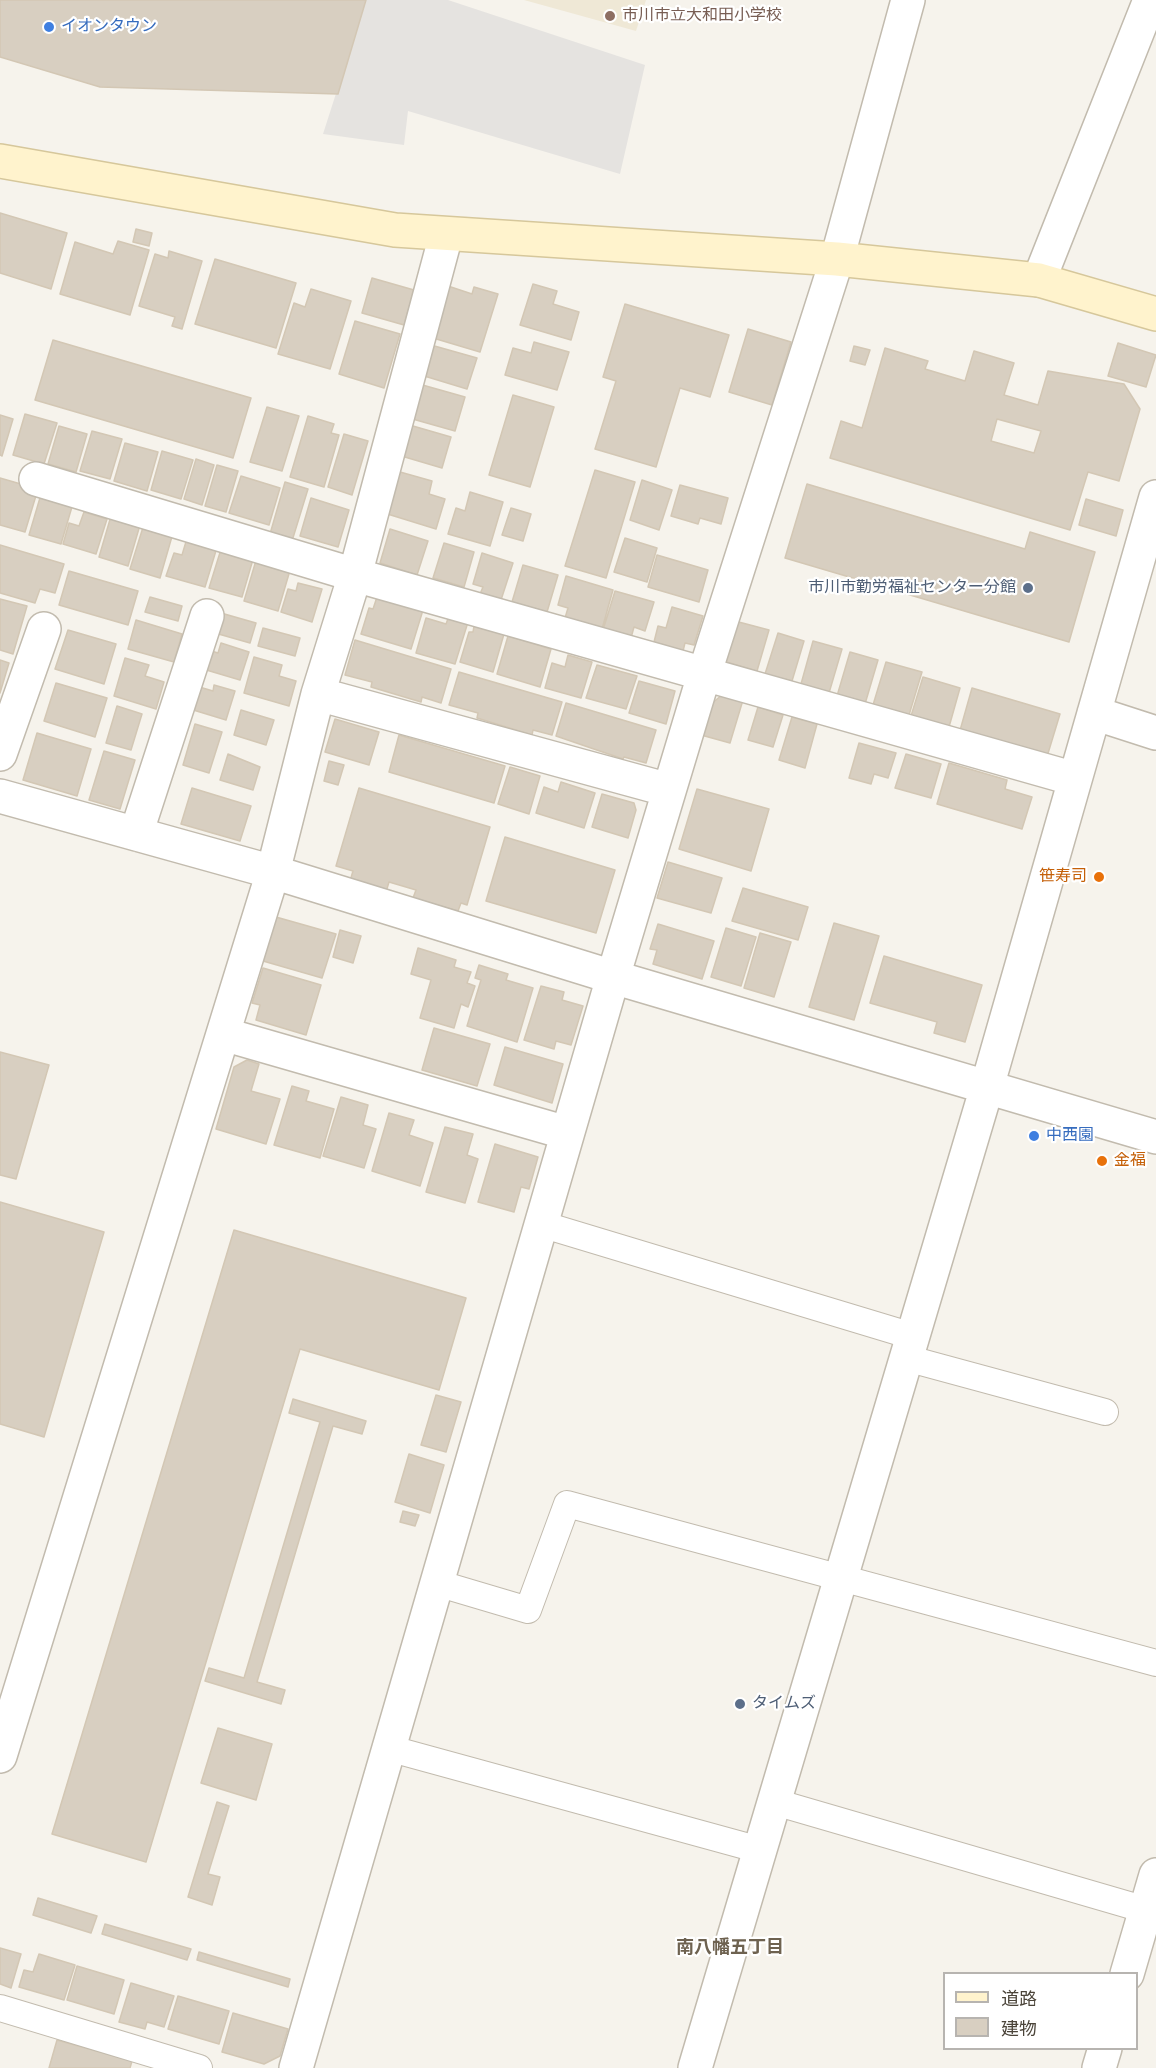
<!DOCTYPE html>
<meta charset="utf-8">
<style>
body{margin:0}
#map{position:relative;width:1156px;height:2068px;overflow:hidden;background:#f6f3ec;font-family:"Varela Round","Noto Sans JP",sans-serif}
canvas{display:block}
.legend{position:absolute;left:943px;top:1972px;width:195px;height:78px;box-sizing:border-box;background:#fff;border:2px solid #b7b4b0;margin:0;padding:8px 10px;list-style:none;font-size:18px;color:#4b4439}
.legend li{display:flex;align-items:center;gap:12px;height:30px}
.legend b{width:30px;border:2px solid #b7b4b0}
</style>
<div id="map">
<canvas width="1156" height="2068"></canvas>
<ul class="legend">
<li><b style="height:8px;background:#fff3cd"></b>道路</li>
<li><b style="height:16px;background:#d8cfc1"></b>建物</li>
</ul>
</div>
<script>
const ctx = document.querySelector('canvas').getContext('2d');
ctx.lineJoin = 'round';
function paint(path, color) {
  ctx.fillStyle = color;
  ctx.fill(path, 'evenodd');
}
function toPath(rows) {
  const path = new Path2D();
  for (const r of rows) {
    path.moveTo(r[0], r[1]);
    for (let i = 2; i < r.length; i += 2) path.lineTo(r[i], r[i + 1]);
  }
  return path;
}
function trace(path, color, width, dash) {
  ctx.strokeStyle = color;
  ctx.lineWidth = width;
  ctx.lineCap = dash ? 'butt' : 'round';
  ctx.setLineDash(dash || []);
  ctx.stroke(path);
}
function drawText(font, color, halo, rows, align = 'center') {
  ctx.font = font + ' "Varela Round","Noto Sans JP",sans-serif';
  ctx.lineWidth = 4.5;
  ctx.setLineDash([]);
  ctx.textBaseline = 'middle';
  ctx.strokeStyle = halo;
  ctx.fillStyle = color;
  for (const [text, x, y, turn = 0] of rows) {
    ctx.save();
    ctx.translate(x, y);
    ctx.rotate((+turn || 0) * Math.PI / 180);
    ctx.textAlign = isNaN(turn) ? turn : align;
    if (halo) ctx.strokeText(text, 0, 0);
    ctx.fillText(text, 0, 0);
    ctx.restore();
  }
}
paint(toPath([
 [524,0,646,0,636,31]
]), '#efe8d6');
paint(toPath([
 [366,0,448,0,645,65,620,174,408,111,404,145,323,134]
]), '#e5e3e0');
const building = toPath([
 [0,0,366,0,338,94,100,87,0,57,0,0],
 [0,213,67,233,51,289,0,273,0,213],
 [136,229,152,233,149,246,133,242,136,229],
 [118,241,149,250,130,315,60,294,75,242,113,254,118,241],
 [169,251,202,261,182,329,172,326,175,317,139,306,155,254,168,258,169,251],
 [215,259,296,283,276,348,195,324,215,259],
 [372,278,414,290,404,325,362,313,372,278],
 [533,284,557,291,553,304,579,312,571,340,520,325,533,284],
 [448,286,472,294,474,287,498,294,480,352,433,338,448,286],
 [311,289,351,301,330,369,278,354,294,303,305,307,311,289],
 [625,304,729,335,710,397,680,388,656,467,595,449,616,381,603,377,625,304],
 [355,321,400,334,384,388,339,374,355,321],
 [748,329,791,342,772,405,729,392,748,329],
 [53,340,251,398,233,458,35,400,53,340],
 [534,342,569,352,557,390,505,375,513,348,531,353,534,342],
 [1118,343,1156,355,1146,387,1108,376,1118,343],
 [431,345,477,358,467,389,421,375,431,345],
 [854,346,870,350,865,365,850,361,854,346],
 [885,348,928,361,925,369,965,381,974,351,1014,363,1004,395,1038,405,1048,371,1124,384,1140,409,1119,481,1088,472,1070,530,830,458,841,421,862,428,885,348],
 [997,419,1041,431,1034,453,991,441,997,419],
 [419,384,465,397,455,431,409,418,419,384],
 [513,395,554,407,530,487,489,475,513,395],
 [267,407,299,416,282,471,250,462,267,407],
 [25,414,57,423,44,464,13,455,25,414],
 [0,415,13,419,2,456,0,455,0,415],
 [308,416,334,424,331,433,339,435,324,487,290,477,308,416],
 [406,424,451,437,442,468,398,455,406,424],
 [59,426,87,434,76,472,48,464,59,426],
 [92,431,122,439,110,479,80,471,92,431],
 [344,434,368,441,352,495,328,487,344,434],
 [125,443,158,452,147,491,114,481,125,443],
 [162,451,193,460,181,499,151,490,162,451],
 [196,459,214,465,202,505,184,499,196,459],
 [217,465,238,471,226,512,205,506,217,465],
 [393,470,432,481,429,494,445,499,436,529,381,512,393,470],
 [595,470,635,482,606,578,565,566,595,470],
 [241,476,280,488,269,525,229,513,241,476],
 [0,478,38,489,25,532,0,525,0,478],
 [642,480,672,490,659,530,630,520,642,480],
 [285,482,308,489,292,541,270,534,285,482],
 [807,484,1025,549,1030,532,1095,552,1069,642,785,558,807,484],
 [680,485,728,498,721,524,700,518,698,524,671,516,680,485],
 [42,491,74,500,61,544,29,535,42,491],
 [470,492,503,502,490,546,448,534,456,508,465,511,470,492],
 [311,498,349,510,338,547,300,536,311,498],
 [1086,499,1123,510,1116,536,1079,525,1086,499],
 [511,508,531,514,523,541,502,535,511,508],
 [84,512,107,519,96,554,63,544,69,523,79,526,84,512],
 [111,516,140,525,128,566,99,557,111,516],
 [144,524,173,533,160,578,130,569,144,524],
 [390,529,428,541,417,575,380,563,390,529],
 [188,535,218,544,205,587,166,576,174,553,182,555,188,535],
 [625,538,657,548,647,582,614,572,625,538],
 [444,543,474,552,464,587,433,578,444,543],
 [0,545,64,564,55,593,40,589,35,603,0,593,0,545],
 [222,546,254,556,242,597,209,588,222,546],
 [482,553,513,563,501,600,480,594,483,587,473,584,482,553],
 [657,555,708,570,699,602,648,587,657,555],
 [257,557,291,567,278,611,244,601,257,557],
 [523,565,558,575,547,612,512,602,523,565],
 [69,571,138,591,128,625,59,605,69,571],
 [566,576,613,590,602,629,565,618,568,608,558,605,566,576],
 [298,583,322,589,312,622,281,612,288,589,296,591,298,583],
 [615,591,654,602,645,631,634,627,631,638,603,630,615,591],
 [150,597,182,606,178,621,145,612,150,597],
 [377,597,423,610,411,649,361,634,369,608,373,609,377,597],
 [0,599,27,606,13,654,0,650,0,599],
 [672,607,703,616,694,645,685,643,683,651,654,642,658,626,666,628,672,607],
 [221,613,256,623,250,643,215,633,221,613],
 [449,616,468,622,455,664,416,653,426,618,446,624,449,616],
 [136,620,182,634,174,662,128,649,136,620],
 [735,621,769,630,757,671,723,661,735,621],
 [474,626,504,634,493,672,460,662,469,632,473,632,474,626],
 [263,628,300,638,295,656,258,646,263,628],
 [68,630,116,644,104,684,55,669,68,630],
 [778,633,804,641,792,681,765,674,778,633],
 [508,636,551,649,540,687,497,674,508,636],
 [355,640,451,669,441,703,422,697,421,702,371,687,372,682,345,675,355,640],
 [813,641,842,649,829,693,801,684,813,641],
 [221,643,249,652,240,680,203,669,208,650,218,653,221,643],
 [850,652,878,660,865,704,837,696,850,652],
 [568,655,592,662,581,698,545,688,552,663,565,667,568,655],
 [254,657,282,665,279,676,296,681,289,706,244,693,254,657],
 [125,658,149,665,145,676,164,682,156,709,114,696,125,658],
 [0,660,9,663,0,693,0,660],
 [886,662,922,672,909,715,873,705,886,662],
 [597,665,637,676,626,709,586,698,597,665],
 [459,672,562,702,552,735,533,730,532,735,477,718,478,713,449,705,459,672],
 [923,677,960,688,949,727,911,716,923,677],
 [639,681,675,691,666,724,629,713,639,681],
 [56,683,107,698,95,737,44,721,56,683],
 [214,685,235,691,226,720,190,709,196,686,213,691,214,685],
 [972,688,1060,714,1046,760,959,734,972,688],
 [723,694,743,700,730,743,701,735,710,705,723,694],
 [566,703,656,730,646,763,624,757,623,759,556,736,566,703],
 [117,706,142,714,131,750,106,743,117,706],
 [758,707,783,715,773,747,748,740,758,707],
 [241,710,274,720,266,745,234,735,241,710],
 [792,717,817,724,805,768,779,760,792,717],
 [335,719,379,732,369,765,325,752,335,719],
 [195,724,222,732,209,773,183,765,195,724],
 [37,733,91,749,77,796,23,780,37,733],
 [399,735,505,766,494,803,389,772,399,735],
 [859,743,896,753,888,778,874,774,871,784,849,778,859,743],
 [104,751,135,760,120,809,89,800,104,751],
 [228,754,260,767,253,790,220,780,228,754],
 [906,754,941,764,931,798,895,788,906,754],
 [329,761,344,765,338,785,324,781,329,761],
 [949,763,1007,780,1005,789,1032,797,1022,829,937,804,949,763],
 [510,767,540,776,529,814,498,804,510,767],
 [561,782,595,793,584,828,536,813,544,787,558,792,561,782],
 [192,788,251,806,240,841,181,824,192,788],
 [359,788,490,827,467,905,461,903,458,911,413,898,416,890,389,882,386,892,350,881,353,871,336,866,359,788],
 [697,789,769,809,751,871,679,849,697,789],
 [602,794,634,803,636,810,628,838,592,827,602,794],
 [505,837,615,870,596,933,486,901,505,837],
 [668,862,722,878,711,913,657,898,668,862],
 [743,888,808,907,798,940,732,921,743,888],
 [276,917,336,934,322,978,263,961,276,917],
 [834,923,879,936,854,1020,809,1007,834,923],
 [658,924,714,941,702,979,653,964,657,950,650,949,658,924],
 [726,928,756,937,741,986,711,977,726,928],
 [340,930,361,936,353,963,333,957,340,930],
 [760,933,791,942,774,997,744,988,760,933],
 [418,948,456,960,454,967,471,972,467,983,475,986,468,1007,461,1004,454,1028,420,1018,431,980,411,974,418,948],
 [884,956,982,985,965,1042,934,1033,937,1022,870,1003,884,956],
 [479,965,508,974,506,980,533,988,517,1042,467,1026,481,980,475,978,479,965],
 [263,968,321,985,306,1035,256,1020,260,1005,252,1003,263,968],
 [541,986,564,992,562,1000,583,1006,571,1045,556,1041,554,1049,524,1040,541,986],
 [434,1028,490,1044,477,1086,422,1070,434,1028],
 [505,1047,563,1064,552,1103,494,1085,505,1047],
 [0,1052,49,1065,16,1179,0,1175,0,1052],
 [247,1060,259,1064,251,1091,280,1099,266,1144,216,1129,234,1067,247,1060],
 [292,1086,309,1091,306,1101,334,1109,320,1158,274,1145,292,1086],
 [341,1097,368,1105,363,1125,376,1129,364,1168,323,1156,341,1097],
 [389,1113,414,1120,409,1135,433,1143,420,1186,372,1171,389,1113],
 [445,1127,473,1134,467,1155,478,1159,465,1203,426,1192,445,1127],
 [495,1144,538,1157,529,1189,521,1187,514,1212,478,1202,495,1144],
 [0,1202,104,1232,44,1437,0,1424,0,1202],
 [234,1230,466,1298,439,1390,300,1349,146,1862,52,1834,234,1230],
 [436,1395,461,1402,446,1452,421,1445,436,1395],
 [293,1399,366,1421,362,1434,333,1426,257,1682,285,1690,281,1704,205,1681,209,1668,244,1678,320,1422,289,1413,293,1399],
 [409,1454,444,1465,430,1513,395,1502,409,1454],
 [403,1511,419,1515,415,1526,400,1522,403,1511],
 [218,1728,272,1744,256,1800,201,1783,218,1728],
 [217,1802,229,1806,208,1874,220,1877,212,1905,188,1897,217,1802],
 [38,1898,97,1916,91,1933,33,1915,38,1898],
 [105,1924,191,1949,187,1960,102,1934,105,1924],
 [0,1948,21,1954,11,1988,0,1984,0,1948],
 [199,1952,290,1979,288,1987,197,1960,199,1952],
 [39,1954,75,1965,64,2000,19,1987,24,1970,33,1972,39,1954],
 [77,1966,124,1980,114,2014,67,2000,77,1966],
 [131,1983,174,1996,164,2027,147,2022,145,2029,119,2022,131,1983],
 [178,1996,229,2011,219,2044,168,2029,178,1996],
 [233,2013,288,2029,280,2056,264,2064,222,2052,233,2013],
 [57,2040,132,2061,130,2068,49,2068,57,2040]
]);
paint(building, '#d8cfc1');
trace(building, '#d3c7b4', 1.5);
const lane = toPath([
 [541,1224,912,1336],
 [906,1358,1105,1412],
 [437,1583,528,1610,567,1504,1156,1663],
 [388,1748,760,1850],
 [775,1802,1146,1910],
 [0,2008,199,2068]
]);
const street = toPath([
 [1039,280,1150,0],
 [36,479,355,575,1075,779],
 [318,694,669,790],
 [1094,713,1156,733],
 [0,754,44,629],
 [0,796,273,872,613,977,1156,1137],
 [136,834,207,616],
 [223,1034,567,1133],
 [0,1756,273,872,318,694,355,575,446,235],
 [1127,1974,1156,1875],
 [296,2068,613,977,704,675,837,259,908,0],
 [695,2068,987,1087,1156,497],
 [1099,2068,1105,2048]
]);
const secondary = toPath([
 [0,161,395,230,837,259,1039,280,1156,314]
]);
trace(lane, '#c2bbae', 28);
trace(street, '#c2bbae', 36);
trace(secondary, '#d6c79b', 36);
trace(lane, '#fff', 26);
trace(street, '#fff', 33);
trace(secondary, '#fff3cd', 33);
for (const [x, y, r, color] of [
 [610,16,6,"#8d6e63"],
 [49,27,6,"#3f7fe0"],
 [1028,588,6,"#5c6f8a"],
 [1099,877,6,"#e8710a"],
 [1034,1136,6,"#3f7fe0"],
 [1102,1161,6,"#e8710a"],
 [740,1704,6,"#5c6f8a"]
]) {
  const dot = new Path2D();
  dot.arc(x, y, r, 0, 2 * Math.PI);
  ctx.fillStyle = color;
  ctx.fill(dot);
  trace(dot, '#fff', 2);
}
drawText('16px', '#785e54', '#fff', [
 ["市川市立大和田小学校",622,16]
], 'left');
drawText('16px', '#366cbe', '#fff', [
 ["イオンタウン",61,27],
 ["中西園",1046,1136]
], 'left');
drawText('16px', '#4e5e75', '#fff', [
 ["市川市勤労福祉センター分館",1016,588],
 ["タイムズ",752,1704,"left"]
], 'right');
drawText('16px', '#c56008', '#fff', [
 ["笹寿司",1087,877],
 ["金福",1114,1161,"left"]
], 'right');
drawText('bold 18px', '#6e6250', '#fff', [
 ["南八幡五丁目",730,1948]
]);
</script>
